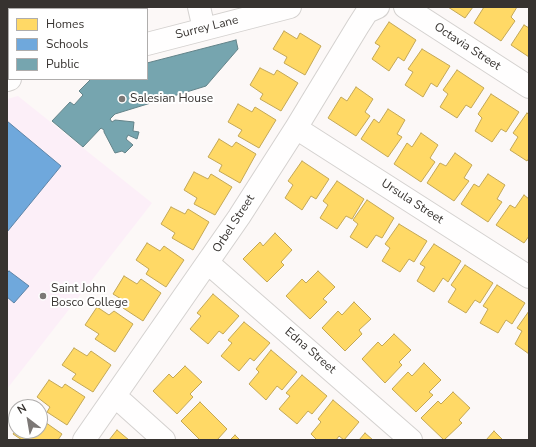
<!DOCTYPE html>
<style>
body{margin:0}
#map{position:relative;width:536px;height:447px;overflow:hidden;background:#fcf8f7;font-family:"Nunito Sans",sans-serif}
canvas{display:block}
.frame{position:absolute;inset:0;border:8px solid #373330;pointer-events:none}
.legend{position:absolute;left:8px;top:8px;width:140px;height:72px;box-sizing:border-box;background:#fff;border:1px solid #afadac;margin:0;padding:5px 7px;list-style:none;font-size:12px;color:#373330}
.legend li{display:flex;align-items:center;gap:8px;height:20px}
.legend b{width:20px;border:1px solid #afadac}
.north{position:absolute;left:8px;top:399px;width:40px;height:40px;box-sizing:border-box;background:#fff;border:1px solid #afadac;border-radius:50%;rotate:329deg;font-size:11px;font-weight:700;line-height:16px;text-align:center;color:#373330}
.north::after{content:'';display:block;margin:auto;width:14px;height:18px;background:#7c7876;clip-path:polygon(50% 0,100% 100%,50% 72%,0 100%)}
</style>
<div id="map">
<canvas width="536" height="447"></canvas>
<div class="frame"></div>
<ul class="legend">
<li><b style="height:11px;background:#ffd966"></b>Homes</li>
<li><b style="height:11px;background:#6fa8dc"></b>Schools</li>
<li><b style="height:11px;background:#76a5af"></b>Public</li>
</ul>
<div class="north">N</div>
</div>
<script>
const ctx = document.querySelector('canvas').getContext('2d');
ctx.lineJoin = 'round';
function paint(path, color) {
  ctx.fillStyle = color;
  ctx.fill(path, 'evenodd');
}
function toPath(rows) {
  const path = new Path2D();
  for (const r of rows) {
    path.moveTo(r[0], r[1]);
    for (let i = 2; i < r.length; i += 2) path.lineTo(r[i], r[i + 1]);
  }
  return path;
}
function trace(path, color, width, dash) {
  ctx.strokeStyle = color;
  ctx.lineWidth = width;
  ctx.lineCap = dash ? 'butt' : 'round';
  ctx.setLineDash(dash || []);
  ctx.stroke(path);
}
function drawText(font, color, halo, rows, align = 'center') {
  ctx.font = font + ' "Nunito Sans",sans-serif';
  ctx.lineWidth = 4;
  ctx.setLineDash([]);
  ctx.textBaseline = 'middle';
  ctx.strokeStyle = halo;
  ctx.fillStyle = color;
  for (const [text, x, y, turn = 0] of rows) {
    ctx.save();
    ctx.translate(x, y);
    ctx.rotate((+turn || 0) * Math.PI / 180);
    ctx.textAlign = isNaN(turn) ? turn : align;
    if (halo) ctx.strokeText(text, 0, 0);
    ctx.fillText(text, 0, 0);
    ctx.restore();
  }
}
paint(toPath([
 [18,96,152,203,7,389,7,99]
]), '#fceff8');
const homes = toPath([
 [81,7,119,7,117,9,84,9,81,7],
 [448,7,473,7,465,18,448,7],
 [484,7,517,7,511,17,515,21,501,41,474,23,484,7],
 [389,22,416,40,404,61,398,57,389,71,372,59,380,46,375,43,389,22],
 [524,25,529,28,529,57,511,45,524,25],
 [284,31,297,39,300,33,321,46,305,75,284,63,287,57,273,49,284,31],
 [422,49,450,66,437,87,431,83,423,97,405,85,413,72,408,69,422,49],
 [260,68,274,75,277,70,298,83,281,111,260,99,263,94,250,85,260,68],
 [457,70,484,88,471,108,466,105,457,118,440,107,448,94,443,90,457,70],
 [356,87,373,99,365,112,370,116,356,136,328,118,341,97,347,101,356,87],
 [491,94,519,112,506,132,501,129,492,142,475,131,482,118,478,114,491,94],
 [238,104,252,112,255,107,276,120,259,148,238,136,242,130,228,122,238,104],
 [388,109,405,120,397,134,402,137,388,157,361,139,374,119,379,123,388,109],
 [527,113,529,115,529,158,527,161,510,150,518,137,513,133,527,113],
 [421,133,438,145,430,158,435,162,421,182,394,164,407,143,412,147,421,133],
 [219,139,232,147,236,142,256,154,240,183,219,171,222,165,208,157,219,139],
 [455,153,472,165,464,178,469,181,454,201,427,183,440,163,446,166,455,153],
 [302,161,329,179,316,199,311,196,302,210,285,198,293,185,288,181,302,161],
 [194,172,208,179,211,174,232,187,215,215,194,204,197,198,184,190,194,172],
 [488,174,505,185,497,199,502,202,488,222,461,204,474,184,479,187,488,174],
 [337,181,364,199,352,219,346,216,337,229,320,218,328,205,323,201,337,181],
 [524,195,529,199,529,236,524,243,496,225,510,205,515,208,524,195],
 [367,200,394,218,382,238,376,235,367,248,350,237,358,224,353,220,367,200],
 [171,207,185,214,188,209,209,222,193,250,172,238,175,233,161,224,171,207],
 [399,224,427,241,414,262,409,259,400,272,382,261,390,248,385,244,399,224],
 [275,233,292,250,281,262,284,265,267,282,243,259,260,242,263,246,275,233],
 [147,243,160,251,164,246,184,260,166,287,146,274,149,269,136,260,147,243],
 [434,244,461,261,448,282,443,278,434,292,417,281,425,267,420,264,434,244],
 [465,265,493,283,480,303,475,300,466,313,448,302,456,289,451,285,465,265],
 [318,271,335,287,323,299,327,302,310,319,286,296,302,279,306,283,318,271],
 [124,276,137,284,141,279,161,293,143,321,123,308,126,302,113,294,124,276],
 [497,285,525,303,512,324,506,320,498,333,480,323,488,309,483,306,497,285],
 [213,294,239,316,223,334,219,331,208,344,190,329,201,316,197,313,213,294],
 [354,302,371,319,359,330,362,334,345,351,322,328,338,311,342,315,354,302],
 [97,307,109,315,114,311,133,324,115,352,95,339,99,334,85,325,97,307],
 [529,311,529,354,515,344,522,331,517,328,529,311],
 [244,322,270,343,254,361,250,358,239,371,221,356,232,343,228,340,244,322],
 [394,334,411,350,399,362,402,365,385,383,362,359,378,342,382,346,394,334],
 [74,348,87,356,91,351,111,365,93,392,72,379,76,374,62,365,74,348],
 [271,350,297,372,282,390,277,386,266,400,249,384,259,372,256,369,271,350],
 [424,363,441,380,429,392,433,395,416,412,392,389,408,372,412,376,424,363],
 [185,366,202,382,190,394,193,397,177,414,153,391,169,374,173,378,185,366],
 [302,375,327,396,312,414,308,411,297,424,279,409,290,396,286,393,302,375],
 [49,380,62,388,65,384,85,397,67,425,47,412,50,407,37,397,49,380],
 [453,392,470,408,459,420,462,423,444,440,421,418,438,401,441,404,453,392],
 [333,400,359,422,344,440,339,436,336,440,317,440,311,434,321,422,318,419,333,400],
 [200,402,227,429,217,440,200,440,181,421,200,402],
 [42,420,62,434,58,440,22,440,13,434,16,430,40,431,40,422,42,420],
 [117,430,129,440,109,440,117,430],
 [494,431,503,440,486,440,494,431],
 [365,433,373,440,359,440,365,433],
 [235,435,240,440,230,440,235,435]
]);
paint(homes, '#ffd966');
trace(homes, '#c3a756', 1);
const schools = toPath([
 [7,121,61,166,7,232,7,121],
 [9,271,29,286,14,303,7,297,7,273,9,271]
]);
paint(schools, '#6fa8dc');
trace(schools, '#5e85a8', 1);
const public = toPath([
 [236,40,238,49,206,86,115,114,110,119,112,122,115,120,134,122,133,131,139,132,137,139,128,135,126,139,133,145,125,153,122,151,115,153,104,132,104,130,101,128,83,147,52,121,70,102,74,105,83,95,79,91,91,79,147,79,147,63,236,40]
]);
paint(public, '#76a5af');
trace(public, '#638389', 1);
const minor = toPath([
 [199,7,204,29],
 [405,7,529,87],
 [147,44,290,7],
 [7,80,10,79],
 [296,128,529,277],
 [208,263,411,440],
 [115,396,164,440],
 [84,440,239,217,296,128,358,26,367,12,378,7]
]);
trace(minor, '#d4d1cf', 24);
trace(minor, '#fffefe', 22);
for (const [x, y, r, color] of [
 [122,99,4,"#7c7876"],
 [43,296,4,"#7c7876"]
]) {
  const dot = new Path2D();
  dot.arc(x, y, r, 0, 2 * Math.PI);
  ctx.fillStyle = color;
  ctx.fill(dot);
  trace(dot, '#fff', 1.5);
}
drawText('12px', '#373330', '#fff', [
 ["Surrey Lane",207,28,-14],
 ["Octavia Street",467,47,33],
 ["Ursula Street",412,202,33],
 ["Orbel Street",234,224,-57],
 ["Edna Street",310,351,41]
]);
drawText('12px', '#373330', '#fff', [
 ["Salesian House",130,99],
 ["Saint John",51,289],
 ["Bosco College",51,303]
], 'left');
</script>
